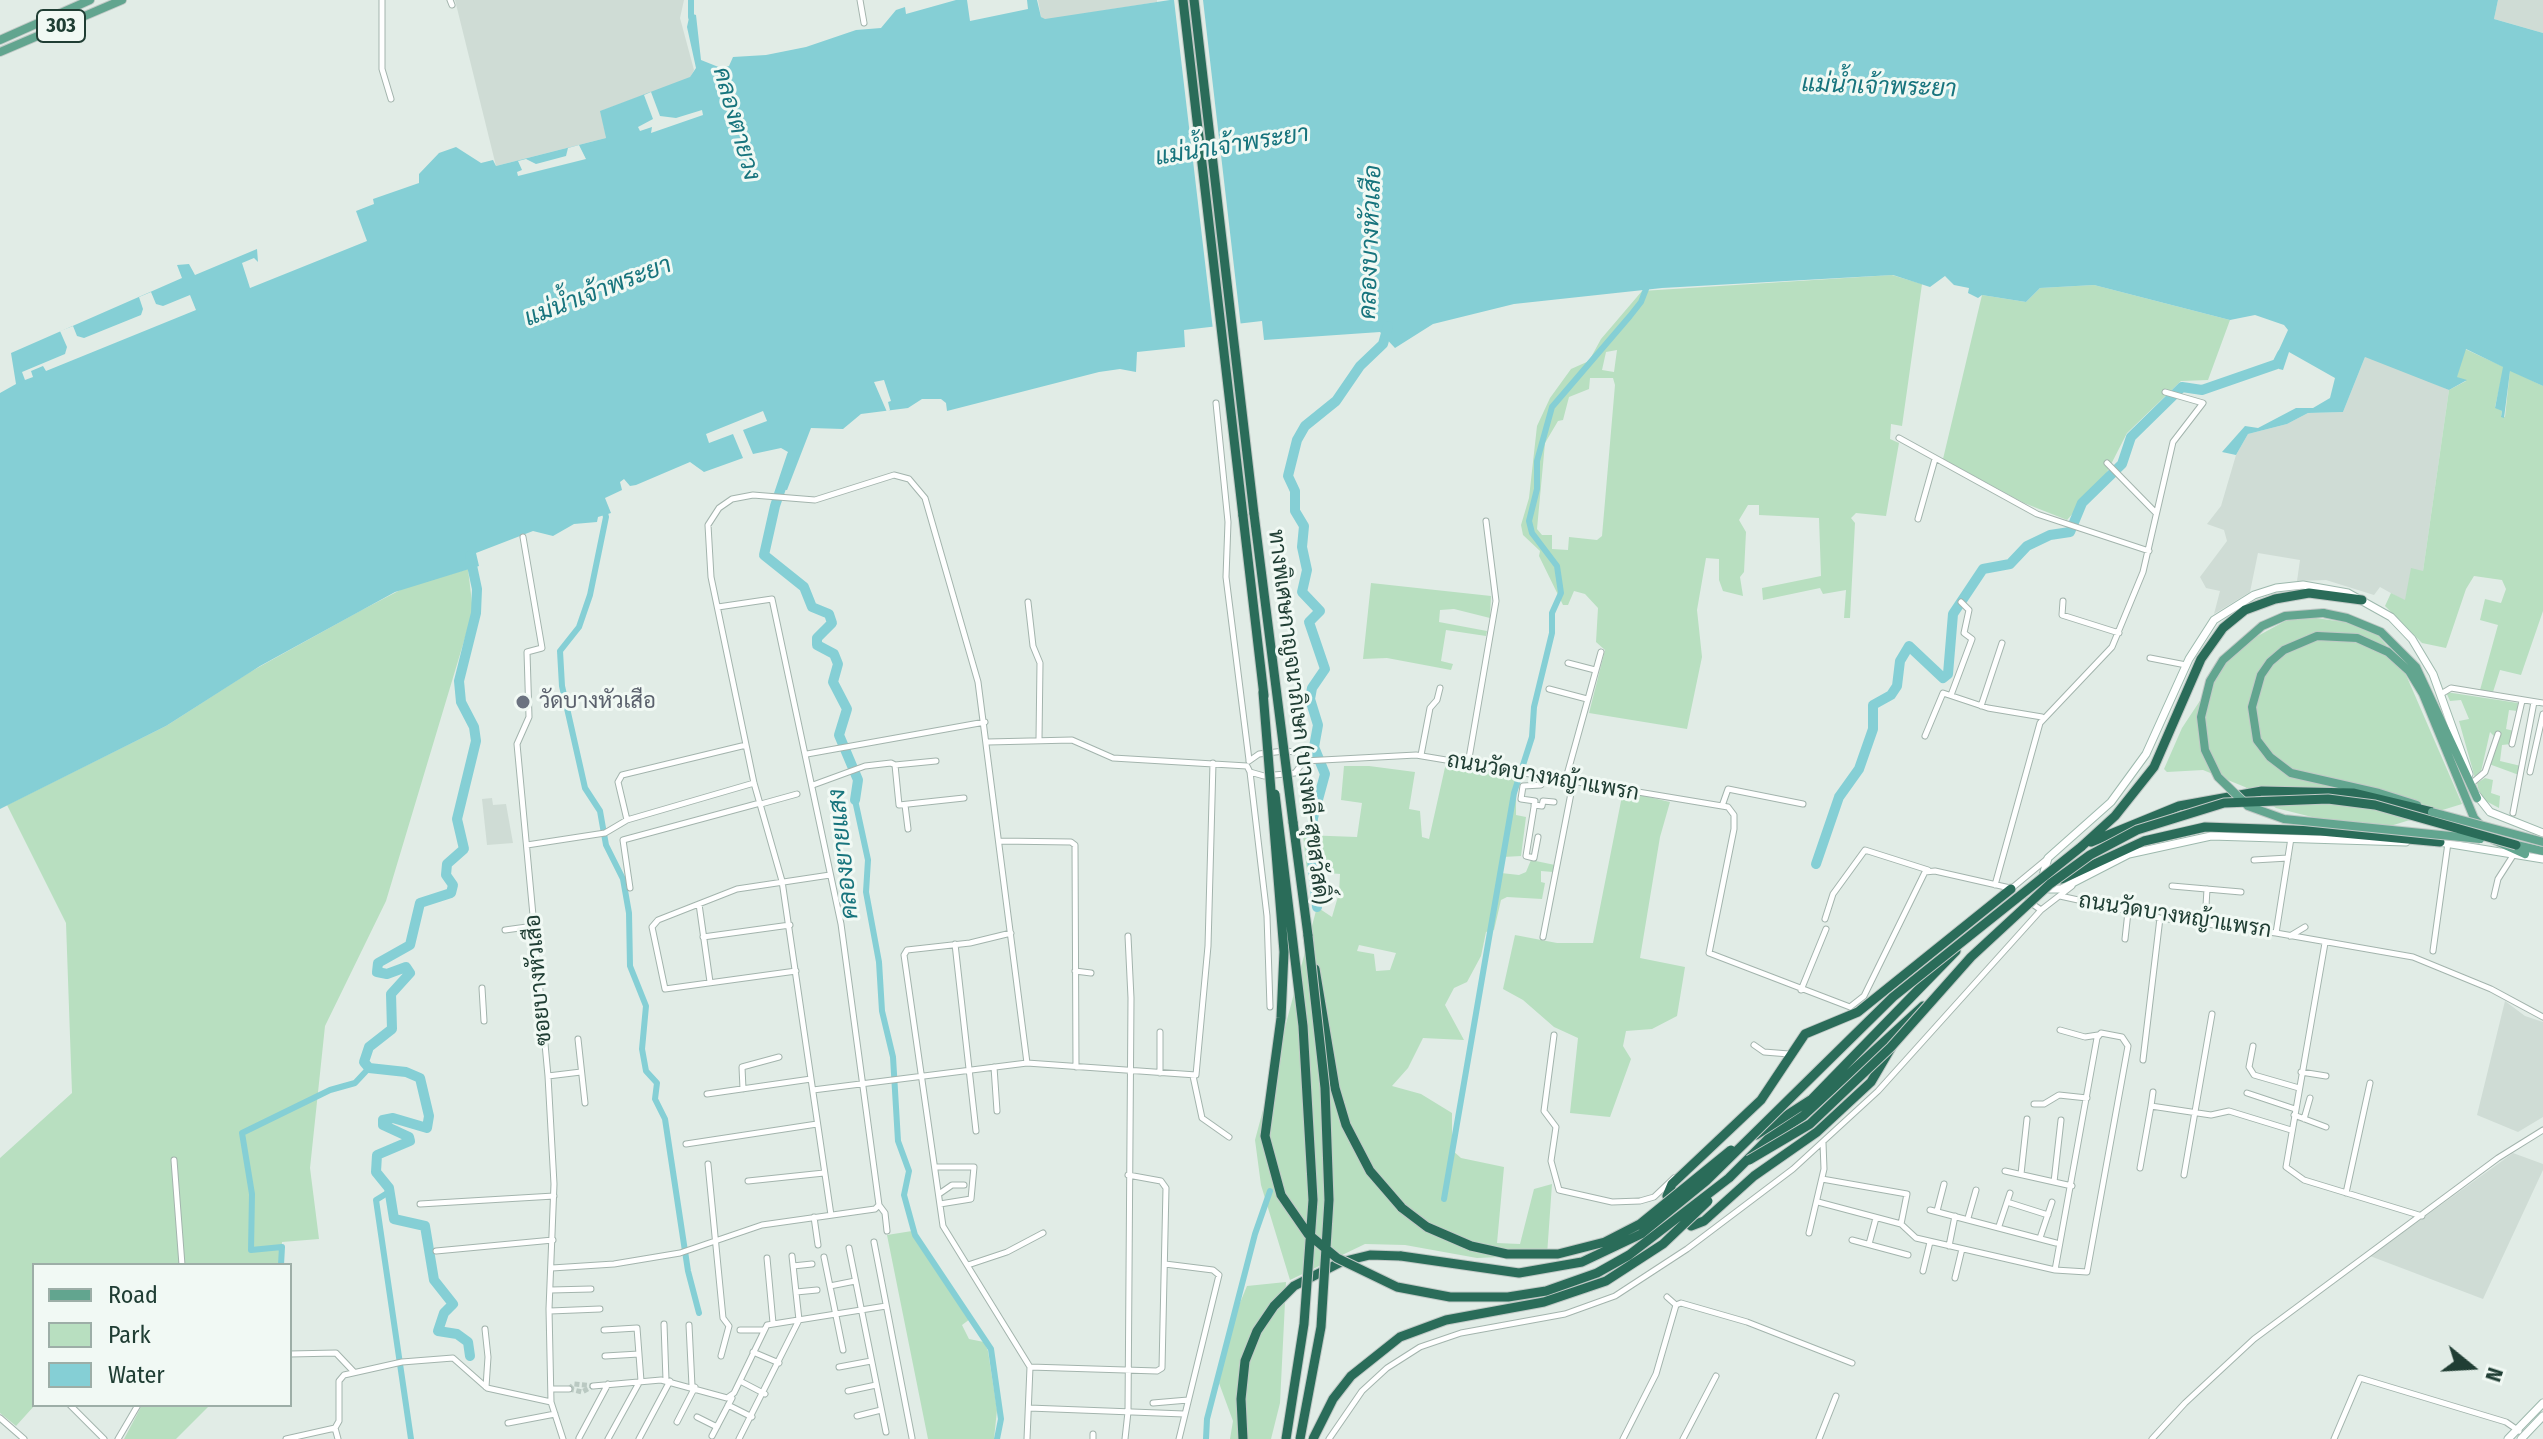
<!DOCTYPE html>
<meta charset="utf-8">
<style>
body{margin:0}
#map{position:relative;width:2543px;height:1439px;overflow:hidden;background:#e1ece6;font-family:"Fira Sans Condensed",sans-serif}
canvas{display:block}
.legend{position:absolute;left:32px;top:1263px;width:260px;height:144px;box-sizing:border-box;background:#f1f9f4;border:2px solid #9daea7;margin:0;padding:10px 14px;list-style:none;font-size:24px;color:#203e34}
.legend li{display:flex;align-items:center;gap:16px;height:40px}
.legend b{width:40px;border:2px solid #9daea7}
.north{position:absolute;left:2431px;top:1327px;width:80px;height:80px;-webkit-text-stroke:6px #f1f9f4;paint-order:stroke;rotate:108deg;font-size:22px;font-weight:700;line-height:32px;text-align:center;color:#203e34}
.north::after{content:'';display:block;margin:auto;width:28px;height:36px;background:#203e34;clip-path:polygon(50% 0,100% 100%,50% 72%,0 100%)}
</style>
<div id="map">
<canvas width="2543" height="1439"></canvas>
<ul class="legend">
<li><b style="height:10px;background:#62a58f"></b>Road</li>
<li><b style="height:22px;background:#b8dfc0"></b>Park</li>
<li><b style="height:22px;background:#85cfd5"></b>Water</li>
</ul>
<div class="north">N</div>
</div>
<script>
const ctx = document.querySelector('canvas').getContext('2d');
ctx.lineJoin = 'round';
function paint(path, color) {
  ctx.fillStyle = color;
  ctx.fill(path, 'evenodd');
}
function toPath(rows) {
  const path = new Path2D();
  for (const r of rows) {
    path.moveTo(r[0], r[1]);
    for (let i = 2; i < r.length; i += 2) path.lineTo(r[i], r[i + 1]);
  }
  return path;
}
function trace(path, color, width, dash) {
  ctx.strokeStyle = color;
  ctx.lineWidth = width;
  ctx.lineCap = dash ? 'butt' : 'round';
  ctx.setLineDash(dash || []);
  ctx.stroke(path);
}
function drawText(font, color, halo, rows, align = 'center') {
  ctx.font = font + ' "Fira Sans Condensed",Sarabun,sans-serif';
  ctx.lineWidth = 6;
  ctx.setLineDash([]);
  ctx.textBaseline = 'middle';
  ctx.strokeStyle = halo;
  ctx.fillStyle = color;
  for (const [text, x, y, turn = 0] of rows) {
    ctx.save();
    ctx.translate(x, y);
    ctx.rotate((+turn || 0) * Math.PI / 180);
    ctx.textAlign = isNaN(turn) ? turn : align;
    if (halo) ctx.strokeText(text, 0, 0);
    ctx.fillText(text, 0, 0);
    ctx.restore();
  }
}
paint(toPath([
 [455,0,684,0,680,18,694,70,690,78,601,111,606,138,496,166],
 [1038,0,1157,0,1157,2,1045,20,1041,17],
 [2498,0,2543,0,2543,33,2494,19],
 [2371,356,2449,390,2423,571,2405,601,2380,587,2374,595,2326,580,2297,581,2300,560,2258,553,2250,592,2214,614,2220,591,2206,588,2200,577,2227,541,2224,530,2207,524,2221,506,2236,455,2248,434,2287,424,2308,413,2343,412,2365,357],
 [492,798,493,805,506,804,513,843,487,845,482,799],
 [2505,1001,2525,1016,2543,1022,2543,1117,2518,1132,2477,1115],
 [2513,1153,2543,1164,2543,1170,2483,1299,2370,1256]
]), '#cfdcd5');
paint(toPath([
 [1892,275,1922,284,1902,426,1891,424,1890,439,1899,443,1886,516,1856,513,1851,518,1855,523,1850,618,1844,618,1846,590,1823,594,1820,588,1763,600,1762,588,1821,576,1819,518,1759,515,1759,505,1748,505,1739,520,1746,532,1744,572,1740,577,1743,596,1723,591,1719,580,1719,559,1706,558,1697,610,1702,657,1687,729,1589,713,1605,650,1596,642,1598,608,1585,594,1574,591,1568,605,1563,605,1539,556,1540,551,1523,535,1521,525,1529,498,1537,426,1550,398,1571,369,1589,361,1601,339,1642,291],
 [1617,350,1614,372,1602,370,1606,352],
 [1590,378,1613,378,1615,385,1602,536,1597,540,1569,537,1568,550,1552,549,1552,535,1542,535,1537,529,1545,443,1558,421,1563,420,1569,397,1589,389],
 [2094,285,2230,320,2208,380,2181,381,2127,433,2103,480,2067,520,2024,503,1943,459,1982,295,2026,302,2040,288],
 [2465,349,2504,367,2495,407,2502,411,2501,416,2505,417,2510,370,2543,386,2543,611,2521,675,2500,670,2493,692,2480,690,2498,625,2480,620,2485,599,2501,603,2506,589,2502,580,2474,576,2466,589,2446,648,2422,643,2385,606,2391,593,2405,600,2411,568,2423,571,2449,390,2466,381,2456,377],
 [468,569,473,611,386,901,325,1026,310,1168,319,1239,282,1242,281,1265,34,1265,35,1405,16,1426,0,1413,0,1158,72,1093,66,923,7,805,166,726,250,672,360,611,404,588],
 [1371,583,1491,596,1490,618,1454,609,1440,610,1439,622,1487,631,1486,636,1446,630,1441,661,1453,664,1451,670,1387,658,1363,659],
 [2296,615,2370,626,2400,661,2462,804,2387,827,2328,821,2276,808,2245,787,2203,770,2167,772,2164,769,2182,728,2234,649],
 [2446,692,2518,703,2517,711,2509,710,2506,729,2514,731,2511,744,2502,745,2500,761,2521,766,2519,775,2489,764,2497,739,2490,732,2480,776,2475,778,2459,721,2469,719,2461,700,2450,701],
 [1446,763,1516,776,1516,815,1526,817,1521,856,1503,857,1501,873,1519,875,1526,872,1531,860,1555,865,1553,872,1541,871,1541,882,1545,883,1542,899,1507,897,1501,900,1494,930,1486,932,1481,956,1467,982,1454,988,1445,1005,1464,1040,1423,1038,1408,1068,1392,1086,1421,1094,1452,1113,1452,1150,1461,1158,1504,1167,1497,1243,1520,1244,1534,1189,1552,1184,1547,1255,1477,1258,1405,1245,1365,1244,1290,1280,1261,1185,1255,1140,1317,907,1332,917,1339,893,1340,874,1307,871,1303,835,1357,837,1362,803,1341,800,1344,766,1369,766,1415,772,1409,809,1420,811,1422,837,1429,839],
 [1359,945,1396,953,1390,970,1376,971,1374,954,1357,951],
 [2485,778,2493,780,2491,793,2500,796,2499,808,2484,800,2478,788,2477,783],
 [1623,791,1670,802,1660,837,1640,958,1685,967,1677,1016,1652,1029,1626,1031,1623,1046,1631,1059,1610,1117,1570,1113,1578,1038,1554,1027,1523,1000,1503,989,1515,935,1557,943,1593,943],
 [912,1231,970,1319,962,1325,969,1339,984,1342,988,1351,997,1410,994,1439,928,1439,887,1235],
 [1286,1282,1280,1403,1271,1439,1230,1439,1233,1421,1219,1383,1232,1322,1247,1286],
 [142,1405,210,1405,176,1439,124,1439]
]), '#b8dfc0');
paint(toPath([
 [956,0,967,0,970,21,1028,9,1027,0,1037,0,1041,17,1045,19,1170,0,2498,0,2494,19,2543,33,2543,386,2510,371,2504,418,2501,417,2502,411,2495,408,2503,367,2466,349,2457,377,2467,380,2449,390,2365,357,2343,412,2308,413,2287,424,2248,434,2236,455,2222,452,2245,426,2258,428,2296,408,2313,408,2330,398,2335,378,2289,352,2283,370,2279,369,2278,352,2288,330,2284,325,2255,315,2230,320,2094,285,2040,288,2026,302,1982,295,1978,298,1968,293,1969,288,1954,285,1945,276,1930,287,1893,275,1662,288,1514,304,1433,324,1395,348,1380,332,1264,340,1262,321,1184,330,1185,347,1137,352,1136,372,1120,369,1099,372,947,411,946,403,941,399,922,399,908,408,861,414,843,429,811,428,787,490,780,489,788,467,788,452,781,448,753,454,743,430,767,421,763,411,706,434,709,443,733,434,743,458,704,472,690,462,636,485,630,486,624,479,620,482,622,490,605,498,611,513,598,517,597,522,574,524,553,536,533,531,476,553,479,566,395,592,260,666,166,726,0,809,0,393,16,384,11,353,182,278,177,265,189,264,195,275,257,249,258,262,254,258,242,263,250,288,367,241,356,211,374,204,373,199,419,183,419,174,439,153,456,147,481,163,493,160,496,166,606,138,600,111,690,77,696,68,687,27,690,13,696,15,701,60,721,68,729,66,733,57,766,55,806,47,856,30,881,28,896,10,905,7,906,14]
]), '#85cfd5');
paint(toPath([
 [1174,0,1203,0,1241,327,1213,330],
 [651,92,660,116,676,118,702,110,703,115,651,133,652,127,640,131,638,127,653,119,644,95],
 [579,145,586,159,518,176,517,172,522,170,518,161,526,159,536,164,566,156,568,148],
 [151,292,156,304,163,306,190,295,196,310,46,371,43,366,31,371,33,377,25,380,22,372,65,354,67,347,60,331,73,326,77,336,84,338,141,315,143,309,139,297],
 [884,380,891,401,888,402,890,410,887,412,874,382]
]), '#e1ece6');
trace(toPath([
 [691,0,691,17],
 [604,509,606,517,590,595,579,627,560,651,562,686,585,788,600,811,606,845,623,879,629,913,630,966,646,1006,642,1049,646,1071,657,1083,655,1099,665,1119,688,1271,699,1313],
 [855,800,868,860,866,892,879,962,882,1011,893,1057,898,1141,909,1171,904,1195,915,1235,991,1349,1001,1419,997,1439],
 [389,1192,376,1200,411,1439],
 [1444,1199,1514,793,1532,737,1534,707,1552,633,1552,613,1561,593,1557,566,1532,533,1529,521,1537,489,1537,461,1552,407,1630,316,1641,302,1648,284],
 [281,1265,282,1247,251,1250,252,1194,242,1133,330,1090,355,1083,369,1068],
 [1206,1439,1207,1419,1255,1234,1270,1191]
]), '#85cfd5', 6);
trace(toPath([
 [792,455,775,506,764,555,804,587,812,607,829,614,832,623,817,638,817,645,834,654,838,664,833,682,847,709,839,735,858,780,855,800],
 [470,556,477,589,476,613,459,681,461,702,474,727,476,741,457,819,464,849,447,864,446,875,453,885,451,893,420,903,410,945,378,963,377,972,387,974,406,967,410,973,391,994,392,1029,369,1047,364,1062,369,1068,406,1072,420,1078,429,1116,427,1128,393,1118,383,1120,383,1125,409,1137,410,1141,377,1155,376,1172,389,1188,394,1219,425,1226,434,1280,453,1304,444,1313,438,1331,457,1334,468,1342,470,1356],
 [1816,864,1839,797,1859,769,1873,729,1873,705,1891,695,1897,686,1900,661,1909,646,1943,678,1948,674,1953,614,1983,569,2010,564,2027,546,2050,535,2070,532,2082,503,2122,464,2131,437,2182,387,2202,390,2277,364,2282,354],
 [1317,907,1311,849,1313,818,1325,774,1314,747,1318,725,1310,699,1312,688,1325,669,1309,622,1320,611,1302,592,1307,570,1302,547,1304,526,1295,511,1295,491,1288,476,1297,440,1305,426,1336,401,1360,366,1383,344,1388,326]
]), '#85cfd5', 10);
trace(toPath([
 [569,1389,582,1392,593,1386],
 [569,1389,574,1384,593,1386]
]), '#bac9c2', 5, [5, 2.5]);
const street = toPath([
 [382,0,382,69,391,99],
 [450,0,452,5],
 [860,0,864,23],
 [1216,403,1228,522,1226,577,1249,760],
 [1899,438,2037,514,2149,551],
 [2107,463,2156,513],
 [1918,519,1935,459],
 [523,537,542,648,527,652,529,717,517,744,548,1076,554,1184,549,1309,551,1402,563,1439],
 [2063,601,2062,615,2119,633],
 [1028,602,1033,646,1040,663,1039,739],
 [2150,658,2186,665],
 [1568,663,1595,670],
 [1549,689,1587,699],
 [2441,694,2451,688,2543,703],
 [1951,695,1972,639,1964,633,1969,610,1961,602],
 [1981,706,2002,643],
 [1925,736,1943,693,1988,708,2042,717],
 [988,742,1072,740,1113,758,1247,766,1250,772,1264,776,1295,773,1304,761],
 [2512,744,2522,701],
 [807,754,985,722],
 [1421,755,1430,708,1437,700,1440,688],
 [1249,761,1259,754,1284,751,1297,752,1304,761],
 [1304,761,1416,755,1728,807,1734,815,1734,829,1709,953,1850,1007,1864,996,1925,872,1935,871,2010,888],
 [1468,764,1496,601,1486,521],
 [895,765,936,761],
 [1250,772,1267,916,1270,1007],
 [2530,772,2543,714],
 [1565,782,1601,652],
 [2472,783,2485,772,2498,734],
 [813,785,865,766,891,763,895,765,899,805,964,798],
 [761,804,797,794],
 [905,805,908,829],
 [1534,805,1542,806,1543,801,1554,802],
 [1722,806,1728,789,1803,804],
 [2513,813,2534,702],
 [627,820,618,782,622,775,746,745],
 [1538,837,1534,858,1526,856,1535,801,1521,799,1523,786,1541,785,1543,778],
 [1000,841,1071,842,1075,845,1076,1067],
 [527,845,605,833,627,820,754,783],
 [2254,860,2288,858],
 [1995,885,2040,723,2112,647,2143,572,2173,442,2203,403,2165,392],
 [2172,886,2241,892],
 [630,888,623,840,760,803],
 [2012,888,2047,859],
 [2060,896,2160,918,2276,933,2413,957,2491,989,2543,1017],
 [2494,896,2498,879,2514,854],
 [2028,901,2041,910],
 [699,904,710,982],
 [1825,919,1833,894,1865,850,1928,870],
 [2205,923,2207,889],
 [505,930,534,926],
 [1011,933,970,943,907,950,904,955,943,1226,1030,1367,1027,1439],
 [2276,933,2291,838],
 [2290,936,2305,927],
 [703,937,790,925],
 [1543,937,1573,783],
 [2125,939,2128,912],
 [2325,943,2286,1167,2304,1180,2422,1216],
 [955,944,976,1131],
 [2433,951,2448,843],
 [796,971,665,989,652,927,658,920,737,889,830,875],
 [1075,971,1091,973],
 [482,988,484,1021],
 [1801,990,1826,929],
 [2060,1030,2085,1037,2098,1035],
 [1554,1035,1544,1111,1556,1127,1551,1161,1559,1190,1612,1202,1640,1201,1654,1197,1674,1178],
 [578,1039,585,1103],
 [1754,1045,1764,1052,1789,1054],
 [2253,1046,2249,1067,2254,1075,2299,1088],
 [2143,1060,2160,918],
 [994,1067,997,1111],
 [2301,1072,2326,1076],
 [1160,1073,1160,1032],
 [548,1076,581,1072],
 [1193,1076,1202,1118,1229,1137],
 [743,1089,742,1067,779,1057],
 [813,1090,1027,1063,1196,1075,1208,946,1213,763],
 [2247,1093,2295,1109],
 [707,1094,811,1079],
 [2034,1104,2044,1104,2059,1095,2087,1098],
 [2151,1106,2153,1092],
 [2294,1115,2326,1127],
 [2304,1119,2310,1098],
 [686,1144,817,1124],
 [174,1160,182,1265],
 [708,1164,723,1318,729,1326,721,1356],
 [935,1167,974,1167,971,1199,940,1204],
 [2140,1168,2151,1106,2211,1115,2229,1111,2291,1130],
 [2005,1171,2072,1186],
 [2021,1174,2027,1119],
 [2184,1175,2212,1014],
 [1822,1179,1907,1194,1901,1224],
 [748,1181,824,1173],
 [2054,1182,2061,1120],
 [2346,1193,2370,1083],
 [939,1194,952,1185,964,1185],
 [1818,1202,1901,1224,1916,1238,2055,1270,2087,1272,2128,1046,2122,1037,2101,1033,2097,1038,2055,1270],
 [2007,1202,2048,1215],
 [420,1204,554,1196],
 [879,1205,885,1213,887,1231],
 [1930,1210,2056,1243],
 [1937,1211,1944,1184],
 [831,1215,782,881,754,783,711,577,708,525,719,508,732,499,753,495,815,500,894,475,909,479,925,498,978,682,1027,1063],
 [814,1217,818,1245],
 [1968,1218,1976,1190],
 [1999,1226,2010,1193],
 [1809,1233,1824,1169,1823,1143],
 [2040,1238,2052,1202],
 [1852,1240,1908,1255],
 [874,1242,912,1438],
 [1869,1244,1876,1218],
 [1949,1246,1955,1216],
 [849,1248,886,1432],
 [436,1251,553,1240],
 [824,1257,843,1350],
 [767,1258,773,1323],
 [1165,1264,1213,1270,1219,1275,1179,1439],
 [968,1265,1007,1252,1043,1233],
 [793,1266,812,1264],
 [552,1268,614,1264,680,1253,762,1225,875,1209,879,1205,841,924,772,599,718,607],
 [1923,1271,1930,1242],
 [1955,1278,1962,1249],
 [830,1286,855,1281],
 [551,1290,591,1289],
 [796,1292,817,1290],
 [1667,1297,1676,1305],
 [550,1311,600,1309],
 [664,1324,666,1380],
 [689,1325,692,1386],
 [485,1329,488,1357,486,1387],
 [604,1330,637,1328,641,1381],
 [740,1330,763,1330],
 [753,1352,779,1363],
 [290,1354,336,1353,354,1372],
 [605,1356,639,1354],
 [839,1367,871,1361],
 [1030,1367,1157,1371,1162,1368,1166,1188,1161,1181,1128,1175],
 [740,1381,765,1394],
 [593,1386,661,1380,727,1398,734,1393,767,1325,886,1306],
 [551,1389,569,1389],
 [848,1391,876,1385],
 [1153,1403,1188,1400],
 [70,1405,104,1439],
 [728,1405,752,1417],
 [1029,1408,1184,1414],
 [857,1416,881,1410],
 [697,1417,717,1427],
 [0,1418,24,1439],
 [677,1422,695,1387],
 [508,1423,555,1414],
 [335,1428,338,1439],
 [712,1436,732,1398],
 [579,1438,608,1384],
 [118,1439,138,1405],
 [286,1439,335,1428,339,1421,339,1381,344,1375,402,1362,453,1358,487,1388,551,1402],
 [608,1439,640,1381],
 [639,1439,670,1381],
 [739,1439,799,1320,792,1256],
 [1093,1439,1093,1434],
 [1125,1439,1128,1412,1131,998,1128,936],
 [1329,1439,1362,1391,1387,1368,1420,1347,1461,1333,1565,1314,1615,1296,1687,1249,1793,1169,1878,1091,2041,910,2072,886],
 [1623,1439,1656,1374,1676,1305,1681,1303,1747,1322,1852,1363],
 [1683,1439,1716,1376],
 [1819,1439,1836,1396],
 [2152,1439,2185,1403,2254,1339,2498,1158,2543,1130],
 [2334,1439,2360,1378,2506,1422,2519,1431]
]);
const secondary = toPath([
 [2475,793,2490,812,2543,833],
 [2406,842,2211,836,2129,854,2061,889,2049,889,2042,879,2048,858,2111,802,2146,754,2189,659,2214,620,2254,595,2276,588,2303,585,2348,593,2391,617,2412,639,2433,674,2469,774],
 [2439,842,2543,859],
 [2508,1439,2543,1403],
 [2521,1439,2543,1416]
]);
const primary = toPath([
 [0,40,90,0],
 [0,52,122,0],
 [2323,613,2347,618,2381,632,2416,667,2477,798],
 [2417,805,2379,793,2291,773,2270,757,2257,740,2252,707,2261,675,2270,662,2284,650,2317,636,2357,638,2388,652,2409,671,2423,694,2474,818,2494,840,2525,854],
 [2516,845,2543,851]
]);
const highway = toPath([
 [1183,0,1243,516],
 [1194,0,1254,514],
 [1293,822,1309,943],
 [2091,842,2179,806,2262,791,2353,793,2432,812],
 [2081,847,2115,816,2154,767,2201,659,2223,628,2245,610,2275,599,2309,593,2362,600],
 [2062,879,2144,841,2205,827,2321,831,2440,842],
 [1315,969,1335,1088,1346,1125,1370,1171,1402,1208],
 [1756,1135,1812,1099,1956,951],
 [1729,1178,1768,1139,1803,1116,1923,1006],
 [1672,1205,1667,1196,1672,1184,1761,1100,1805,1034,1858,1012,2011,889],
 [1681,1217,1691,1226,1704,1221,1754,1176,1817,1132,1871,1082,1891,1048],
 [1243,1439,1241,1399,1245,1361,1257,1331,1274,1306,1294,1286,1341,1262,1370,1255,1401,1256]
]);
trace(street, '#a3b4ad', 7);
trace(secondary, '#9eb9ae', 9);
trace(primary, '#c1c9c6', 10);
trace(highway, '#c1c9c6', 11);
trace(street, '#fff', 5);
trace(secondary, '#fff', 7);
trace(primary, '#62a58f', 8);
trace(highway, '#2a6c59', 9);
const primaryBridge = toPath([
 [2323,613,2285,616,2262,626,2223,660,2210,681,2201,717,2205,750,2218,777,2248,806,2284,819,2480,839],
 [2432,812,2543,842]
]);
const highwayBridge = toPath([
 [1254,514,1293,822],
 [1243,516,1264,696],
 [1263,692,1284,952,1281,1018,1265,1136,1281,1195,1308,1234,1337,1258,1397,1287,1450,1297,1508,1297,1546,1291,1597,1273,1629,1255,1729,1178],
 [1275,794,1303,1026,1313,1200,1304,1324,1286,1439],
 [1749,1160,1810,1124,1891,1047,1971,957,2050,884,2090,855,2137,830,2224,803,2328,799,2375,805,2516,845],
 [1402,1208,1427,1227,1471,1246,1507,1254,1558,1254,1605,1242,1640,1224,1731,1150],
 [1401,1256,1519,1273,1582,1262,1641,1234,1706,1181,1893,997,2081,847],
 [1300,1439,1321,1327,1329,1200,1325,1088,1308,936],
 [1313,1439,1333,1399,1351,1376,1400,1337,1446,1320,1544,1302,1606,1281,1663,1244,1708,1201]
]);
trace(primaryBridge, '#c1c9c6', 10, []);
trace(highwayBridge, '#c1c9c6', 11, []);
trace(primaryBridge, '#62a58f', 8);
trace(highwayBridge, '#2a6c59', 9);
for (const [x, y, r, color] of [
 [523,702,8,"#6b7280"]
]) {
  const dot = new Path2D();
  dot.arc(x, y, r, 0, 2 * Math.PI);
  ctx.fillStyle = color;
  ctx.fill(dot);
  trace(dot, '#f1f9f4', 3);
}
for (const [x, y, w] of [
 [61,26,48]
]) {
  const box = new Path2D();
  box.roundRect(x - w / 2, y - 16, w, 32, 6);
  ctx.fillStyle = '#f1f9f4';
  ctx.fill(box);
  trace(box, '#203e34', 2);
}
drawText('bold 20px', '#203e34', null, [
 ["303",61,26]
]);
drawText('22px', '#5b616d', '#f1f9f4', [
 ["วัดบางหัวเสือ",539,702]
], 'left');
drawText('22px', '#203e34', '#f1f9f4', [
 ["ทางพิเศษกาญจนาภิเษก (บางพลี-สุขสวัสดิ์)",1298,717,83],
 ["ถนนวัดบางหญ้าแพรก",1543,777,10],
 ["ถนนวัดบางหญ้าแพรก",2175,916,9],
 ["ซอยบางหัวเสือ",539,980,-95]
]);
drawText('italic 24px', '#17747d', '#f1f9f4', [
 ["แม่น้ำเจ้าพระยา",1879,87,2],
 ["คลองตายวง",736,124,74],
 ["แม่น้ำเจ้าพระยา",1232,146,-9],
 ["คลองบางหัวเสือ",1371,242,-88],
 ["แม่น้ำเจ้าพระยา",598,292,-21],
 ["คลองยายแสง",844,854,-96]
]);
</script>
